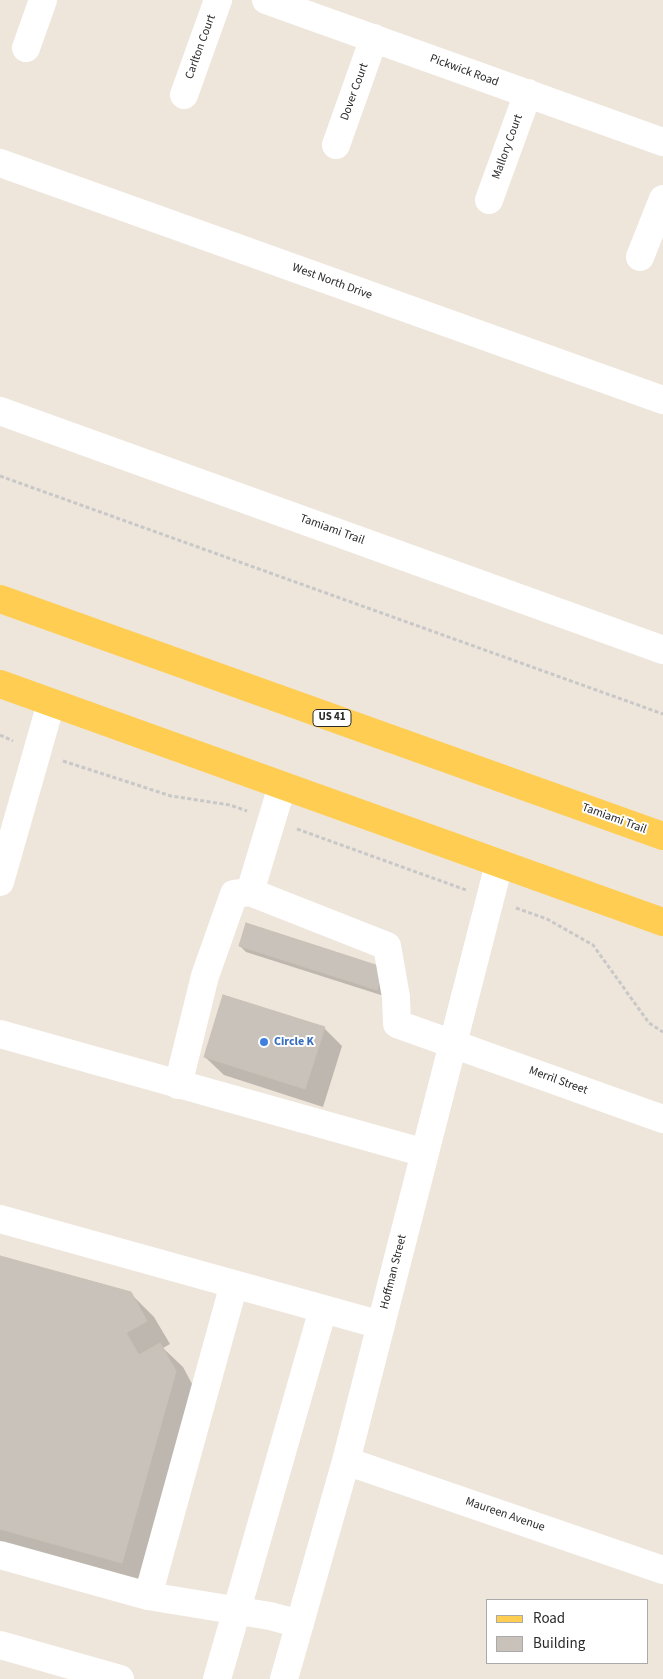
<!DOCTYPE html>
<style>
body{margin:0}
#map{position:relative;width:663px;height:1679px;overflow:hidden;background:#eee5db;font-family:"Source Sans 3",sans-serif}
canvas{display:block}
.legend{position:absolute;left:486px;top:1599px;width:162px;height:65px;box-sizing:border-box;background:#fff;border:1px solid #aaa;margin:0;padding:6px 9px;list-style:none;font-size:15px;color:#2b2b2b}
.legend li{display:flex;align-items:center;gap:10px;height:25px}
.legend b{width:25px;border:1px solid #aaa}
</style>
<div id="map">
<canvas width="663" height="1679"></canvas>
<ul class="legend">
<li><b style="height:6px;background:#fecd51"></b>Road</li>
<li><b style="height:14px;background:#c9c2bb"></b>Building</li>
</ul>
</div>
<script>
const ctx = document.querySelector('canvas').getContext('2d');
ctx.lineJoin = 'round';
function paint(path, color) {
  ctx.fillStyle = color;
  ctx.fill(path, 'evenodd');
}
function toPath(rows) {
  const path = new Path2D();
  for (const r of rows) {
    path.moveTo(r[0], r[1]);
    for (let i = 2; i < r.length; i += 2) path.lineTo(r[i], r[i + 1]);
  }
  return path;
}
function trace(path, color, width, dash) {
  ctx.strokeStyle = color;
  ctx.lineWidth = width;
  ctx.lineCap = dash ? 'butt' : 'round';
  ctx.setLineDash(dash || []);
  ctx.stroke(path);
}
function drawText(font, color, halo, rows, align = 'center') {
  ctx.font = font + ' "Source Sans 3",sans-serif';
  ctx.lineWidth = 4;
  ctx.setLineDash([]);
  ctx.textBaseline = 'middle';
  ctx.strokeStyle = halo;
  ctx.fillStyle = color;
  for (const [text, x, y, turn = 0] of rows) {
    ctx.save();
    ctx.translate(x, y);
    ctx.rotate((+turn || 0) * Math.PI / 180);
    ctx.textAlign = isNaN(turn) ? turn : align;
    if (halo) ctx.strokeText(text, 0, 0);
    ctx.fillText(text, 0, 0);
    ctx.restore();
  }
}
paint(toPath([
 [240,946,384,969,384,996,246,952],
 [324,1028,342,1046,323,1107,224,1075,205,1057],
 [0,1257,130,1293,154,1317,170,1344,163,1348,183,1367,198,1395,145,1585,0,1545]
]), '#0003');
const building = toPath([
 [246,923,385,968,377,990,239,946,246,923],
 [223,995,325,1027,305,1089,204,1057,223,995],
 [0,1256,131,1292,147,1321,126,1333,139,1355,160,1343,176,1371,122,1563,0,1529,0,1256]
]);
paint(building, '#c9c2bb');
trace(building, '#cac1b5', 1);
trace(toPath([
 [0,476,663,714],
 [0,735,13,741],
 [63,761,171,796,230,805,247,811],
 [297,829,466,890],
 [516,908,547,919,593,945,649,1023,663,1032]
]), '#c8c8c8', 3, [4, 2.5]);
trace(toPath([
 [266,0,663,142],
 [26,48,43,0],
 [184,95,218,0],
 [336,145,374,38],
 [0,163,663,400],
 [489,200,528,93],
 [640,257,663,199],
 [0,411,663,650],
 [0,882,51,703],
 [250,892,387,946,396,997,397,1024,663,1119],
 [0,1034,425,1153],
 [178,1085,205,976,234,894,250,892,282,786],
 [0,1219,381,1325],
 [346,1461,663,1570],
 [0,1555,148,1596,270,1616,300,1624],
 [148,1596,234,1284],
 [0,1645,120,1679],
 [217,1679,323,1309],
 [284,1679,346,1461,499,864]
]), '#fff', 28);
trace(toPath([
 [0,599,663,836],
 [0,684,663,922]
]), '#fecd51', 28);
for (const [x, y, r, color] of [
 [264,1042,5,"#3f7fe0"]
]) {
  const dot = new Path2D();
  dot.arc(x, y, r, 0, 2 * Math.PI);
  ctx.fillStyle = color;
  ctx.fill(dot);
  trace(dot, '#fff', 2);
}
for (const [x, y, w] of [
 [332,718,38]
]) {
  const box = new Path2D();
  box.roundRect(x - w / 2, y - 8.5, w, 17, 4);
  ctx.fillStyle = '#fff';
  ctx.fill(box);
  trace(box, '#2b2b2b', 1);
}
drawText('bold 11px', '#2b2b2b', null, [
 ["US 41",332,718]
]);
drawText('12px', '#2b2b2b', '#fff', [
 ["Carlton Court",201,47,-70],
 ["Pickwick Road",464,71,20],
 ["Dover Court",355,92,-70],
 ["Mallory Court",508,147,-70],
 ["West North Drive",332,282,20],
 ["Tamiami Trail",332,530,20],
 ["Tamiami Trail",614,819,20],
 ["Merril Street",558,1081,20],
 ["Hoffman Street",394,1272,-76],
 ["Maureen Avenue",505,1515,19]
]);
drawText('bold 12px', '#366cbe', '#fff', [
 ["Circle K",274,1042]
], 'left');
</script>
